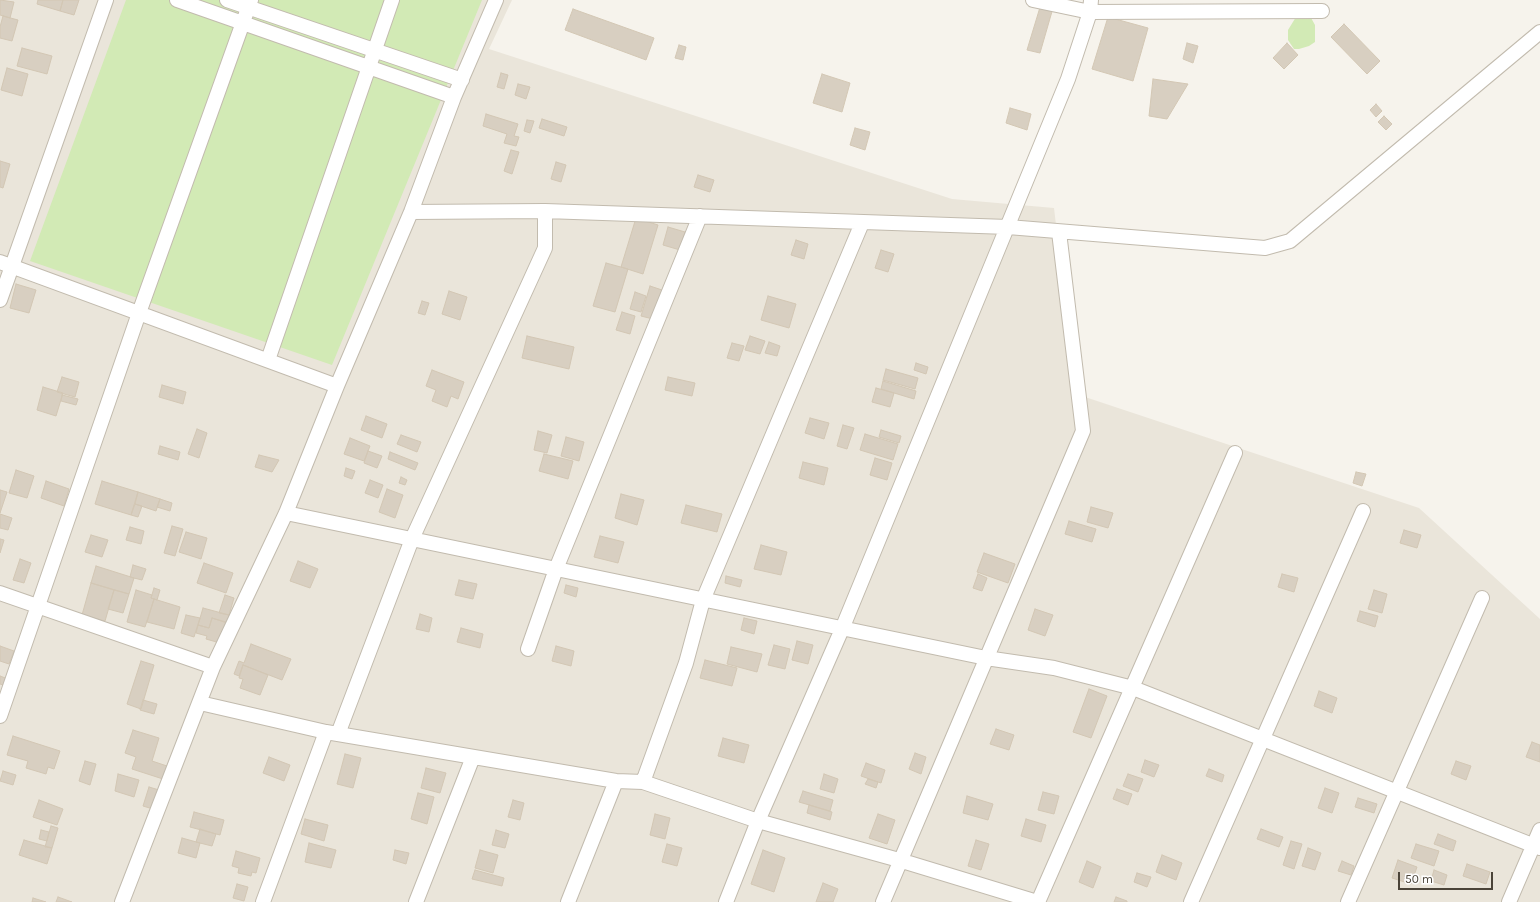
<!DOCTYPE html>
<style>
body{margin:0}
#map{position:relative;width:1540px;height:902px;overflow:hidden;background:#f6f3ec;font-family:Karla,sans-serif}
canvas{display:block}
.scale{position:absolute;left:1398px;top:872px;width:95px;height:18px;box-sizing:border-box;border:2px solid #4b4439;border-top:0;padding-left:5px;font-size:12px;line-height:14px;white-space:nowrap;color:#4b4439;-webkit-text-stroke:3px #fff;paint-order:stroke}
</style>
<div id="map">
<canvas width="1540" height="902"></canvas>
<div class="scale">50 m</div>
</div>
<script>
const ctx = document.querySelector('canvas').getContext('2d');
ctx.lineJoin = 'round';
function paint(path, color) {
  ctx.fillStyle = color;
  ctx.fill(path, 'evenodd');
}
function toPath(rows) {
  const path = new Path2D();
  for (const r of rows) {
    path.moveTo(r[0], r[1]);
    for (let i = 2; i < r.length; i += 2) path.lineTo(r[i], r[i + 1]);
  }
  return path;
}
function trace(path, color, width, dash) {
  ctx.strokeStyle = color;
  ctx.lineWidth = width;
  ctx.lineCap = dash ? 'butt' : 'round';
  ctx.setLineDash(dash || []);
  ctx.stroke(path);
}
paint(toPath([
 [0,0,512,0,489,49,952,199,1054,208,1076,394,1419,508,1540,619,1540,902,0,902]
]), '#eae5da');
paint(toPath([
 [126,0,482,0,332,365,30,261],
 [1310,16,1315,25,1315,42,1309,46,1299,49,1294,49,1288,40,1288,30,1296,17]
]), '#d2eab5');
const building = toPath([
 [0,0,14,2,10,18,0,15,0,0],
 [38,0,63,0,60,11,37,4,38,0],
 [63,0,79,0,74,15,60,11,63,0],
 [1041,4,1053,8,1040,53,1027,50,1041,4],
 [573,9,654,38,646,60,565,30,573,9],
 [3,16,18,20,12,41,0,38,0,27,3,16],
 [1108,17,1148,28,1133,81,1092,69,1108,17],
 [1344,24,1380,61,1367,74,1331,37,1344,24],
 [1187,43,1198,46,1193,63,1183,59,1187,43],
 [1287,43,1298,55,1284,69,1273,58,1287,43],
 [679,45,686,47,683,60,675,58,679,45],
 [22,48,52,56,47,74,17,66,22,48],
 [7,68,28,74,22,96,1,90,7,68],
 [501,73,508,75,504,89,497,87,501,73],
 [822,74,850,83,842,112,813,103,822,74],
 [1153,79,1188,84,1167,119,1149,116,1153,79],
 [518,84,530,87,526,99,515,95,518,84],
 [1376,104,1382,111,1376,117,1370,110,1376,104],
 [1010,108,1031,114,1027,130,1006,123,1010,108],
 [486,114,518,124,514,136,519,137,516,146,504,143,507,134,483,126,486,114],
 [1384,116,1392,124,1386,130,1378,122,1384,116],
 [542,119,567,127,564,136,539,128,542,119],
 [527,120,534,121,530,133,524,131,527,120],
 [855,128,870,132,865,150,850,145,855,128],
 [511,150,519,152,512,174,504,171,511,150],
 [0,161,10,164,3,188,0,187,0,161],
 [556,162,566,165,561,182,551,179,556,162],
 [698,175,714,180,710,192,694,187,698,175],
 [636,218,658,225,643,274,621,267,636,218],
 [668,227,685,232,680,250,663,245,668,227],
 [796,240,808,244,804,259,791,255,796,240],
 [881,250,894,254,888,272,875,268,881,250],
 [606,263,628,269,615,312,593,306,606,263],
 [16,284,36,290,29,313,10,308,16,284],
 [650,286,662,290,653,319,641,316,650,286],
 [449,291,467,297,460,320,442,314,449,291],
 [635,292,646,296,641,312,630,309,635,292],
 [768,296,796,304,789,328,761,320,768,296],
 [422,301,429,303,425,315,418,313,422,301],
 [622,312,635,316,630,334,616,330,622,312],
 [527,336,574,347,569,369,522,358,527,336],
 [750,336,765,341,760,354,745,350,750,336],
 [769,342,780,346,777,356,765,353,769,342],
 [732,343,744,346,739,361,727,358,732,343],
 [916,363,928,367,926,374,914,370,916,363],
 [886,369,918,378,915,389,883,380,886,369],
 [432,370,464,382,458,399,451,396,447,407,432,401,436,390,426,386,432,370],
 [62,377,79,382,75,397,57,392,62,377],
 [668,377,695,383,692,396,665,390,668,377],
 [883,381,916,391,914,399,881,389,883,381],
 [162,385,186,392,183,404,159,397,162,385],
 [43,387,63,393,56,416,37,410,43,387],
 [876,388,894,393,890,407,872,402,876,388],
 [62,395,78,399,76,405,61,401,62,395],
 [366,416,387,424,382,438,361,430,366,416],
 [810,418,829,423,824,439,805,433,810,418],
 [843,425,854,428,847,449,837,446,843,425],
 [197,429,207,433,199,458,188,454,197,429],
 [881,430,901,436,899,443,879,437,881,430],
 [538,431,552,435,547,453,534,450,538,431],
 [865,434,898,444,893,460,860,450,865,434],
 [401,435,421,442,417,452,397,444,401,435],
 [566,437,584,442,579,461,561,456,566,437],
 [350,438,370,446,364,461,344,454,350,438],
 [160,446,180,452,178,460,158,454,160,446],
 [368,451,382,456,377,468,364,463,368,451],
 [390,452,418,463,415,470,388,459,390,452],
 [544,454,573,461,568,479,539,471,544,454],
 [259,455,279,460,272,472,255,467,259,455],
 [875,458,892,463,887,480,870,475,875,458],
 [803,462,828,468,824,485,799,478,803,462],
 [346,468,355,471,352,479,344,476,346,468],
 [16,470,34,476,27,498,9,493,16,470],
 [1356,472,1366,474,1362,486,1353,483,1356,472],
 [401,477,407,480,405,485,399,483,401,477],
 [370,480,383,485,378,498,365,493,370,480],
 [46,481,69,489,64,506,41,498,46,481],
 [102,481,138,492,131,515,95,504,102,481],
 [387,489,403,495,395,518,379,512,387,489],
 [0,490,7,492,0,513,0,490],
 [138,492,160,499,156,511,135,504,138,492],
 [621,494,644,500,637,525,615,518,621,494],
 [160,499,172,503,170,511,157,507,160,499],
 [135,504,142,506,138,517,131,515,135,504],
 [686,505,722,514,717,532,681,523,686,505],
 [1091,507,1113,513,1108,528,1087,522,1091,507],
 [0,514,12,518,8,530,0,528,0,514],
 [1069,521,1096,529,1092,542,1065,534,1069,521],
 [172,526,183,529,175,556,164,553,172,526],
 [130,527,144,531,141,544,126,540,130,527],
 [1404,530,1421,535,1417,548,1400,543,1404,530],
 [186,532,207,538,201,559,179,552,186,532],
 [91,535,108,540,102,557,85,552,91,535],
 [600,536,624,542,618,563,594,557,600,536],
 [0,539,4,540,0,553,0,539],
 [761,545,787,552,781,575,754,569,761,545],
 [984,553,1015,564,1008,583,977,572,984,553],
 [20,559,31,563,24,583,13,580,20,559],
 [298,561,318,569,310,588,290,581,298,561],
 [204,563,233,573,226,593,197,583,204,563],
 [133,565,146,569,142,580,130,577,133,565],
 [96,566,134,578,129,594,91,583,96,566],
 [978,574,987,578,982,591,973,588,978,574],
 [1282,574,1298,578,1294,592,1278,587,1282,574],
 [726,576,742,580,740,587,725,583,726,576],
 [459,580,477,584,473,599,455,595,459,580],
 [91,583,114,590,105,621,82,615,91,583],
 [566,585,578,588,576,597,564,593,566,585],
 [154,588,160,590,157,600,151,598,154,588],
 [114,590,129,594,123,613,108,609,114,590],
 [136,590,152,595,151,598,154,599,145,627,127,622,136,590],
 [1374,590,1387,594,1382,613,1368,609,1374,590],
 [225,595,234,598,229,615,219,613,225,595],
 [154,599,180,607,174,629,147,622,154,599],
 [203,608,229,615,227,623,212,618,209,628,198,625,203,608],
 [1035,609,1053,615,1045,636,1028,630,1035,609],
 [1360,611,1378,616,1375,627,1357,621,1360,611],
 [420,614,432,618,429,632,416,629,420,614],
 [186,615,200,618,194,637,181,633,186,615],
 [212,618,226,622,220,643,206,639,207,636,196,633,198,625,209,628,212,618],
 [744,618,757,621,754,634,741,630,744,618],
 [461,628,483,634,480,648,457,642,461,628],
 [797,641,813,645,808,664,792,660,797,641],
 [251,644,291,659,282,680,243,665,239,676,234,674,239,661,244,663,251,644],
 [774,645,790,649,785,669,768,665,774,645],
 [0,646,14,651,9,664,0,661,0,646],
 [556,646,574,651,571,666,552,661,556,646],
 [731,647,762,654,757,672,727,664,731,647],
 [705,660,737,668,732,686,700,678,705,660],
 [141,661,154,665,141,709,127,704,141,661],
 [243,665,268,675,260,695,240,688,243,679,239,678,243,665],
 [0,676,8,679,6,686,0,684,0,676],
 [1089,689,1107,696,1091,738,1073,732,1089,689],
 [1319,691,1337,698,1332,713,1314,706,1319,691],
 [143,700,157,704,154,714,140,710,143,700],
 [996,729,1014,735,1009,750,990,744,996,729],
 [133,730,159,738,152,761,167,766,163,779,132,769,136,757,125,753,133,730],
 [13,736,60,751,54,769,48,767,46,774,26,768,28,761,7,755,13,736],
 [723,738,749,745,744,763,718,756,723,738],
 [1532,742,1540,745,1540,762,1526,757,1532,742],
 [915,753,926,757,921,774,909,769,915,753],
 [345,754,361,758,353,788,337,784,345,754],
 [269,757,290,765,284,781,263,773,269,757],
 [1145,760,1159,765,1154,777,1141,772,1145,760],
 [85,761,96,764,90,785,79,781,85,761],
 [1456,761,1471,766,1466,780,1451,774,1456,761],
 [866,763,885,770,881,783,861,776,866,763],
 [426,768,446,773,440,793,421,788,426,768],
 [1209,769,1224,775,1222,782,1206,776,1209,769],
 [3,771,16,775,13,785,0,781,3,771],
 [118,774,139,780,134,797,115,791,118,774],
 [824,774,838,779,834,793,820,789,824,774],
 [1128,774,1143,779,1138,792,1123,786,1128,774],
 [868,779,878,782,876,788,865,784,868,779],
 [149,787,159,790,153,809,143,806,149,787],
 [1325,788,1339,793,1332,813,1318,808,1325,788],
 [1117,789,1132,794,1128,805,1113,799,1117,789],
 [803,791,833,800,830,811,799,802,803,791],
 [1043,792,1059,796,1054,814,1038,810,1043,792],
 [418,793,434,797,427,824,411,819,418,793],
 [967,796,993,804,988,820,963,813,967,796],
 [1358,798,1377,804,1374,813,1355,807,1358,798],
 [39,800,63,809,57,825,33,817,39,800],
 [513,800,524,803,520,820,508,817,513,800],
 [809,805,832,812,830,820,807,813,809,805],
 [194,812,224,820,220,835,190,827,194,812],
 [655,814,670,818,665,839,650,835,655,814],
 [878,814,895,820,887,844,869,838,878,814],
 [305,819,328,825,324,841,301,834,305,819],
 [1026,819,1046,825,1041,842,1021,836,1026,819],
 [51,826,58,828,52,848,45,847,51,826],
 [200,829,216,834,212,846,196,842,200,829],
 [1261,829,1283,837,1279,847,1257,839,1261,829],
 [41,830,49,832,47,841,39,839,41,830],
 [496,830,509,834,505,848,492,845,496,830],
 [1438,834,1456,841,1453,851,1434,844,1438,834],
 [182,838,200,843,196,858,178,853,182,838],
 [24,840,52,848,47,864,19,855,24,840],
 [976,840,989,844,981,870,968,866,976,840],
 [1291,841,1302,844,1294,869,1283,865,1291,841],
 [309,843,336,850,331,868,305,862,309,843],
 [667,844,682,848,677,866,662,862,667,844],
 [1416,844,1439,851,1434,866,1411,858,1416,844],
 [1308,848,1321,853,1315,870,1302,866,1308,848],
 [395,850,409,853,406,864,393,860,395,850],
 [480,850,498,855,493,873,475,868,480,850],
 [763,850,785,858,774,892,751,884,763,850],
 [236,851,260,858,256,873,252,872,251,876,238,873,239,868,232,866,236,851],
 [1162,855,1182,863,1176,880,1156,872,1162,855],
 [1398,860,1417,867,1411,884,1392,878,1398,860],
 [1087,861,1101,867,1093,888,1079,882,1087,861],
 [1342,861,1354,866,1351,875,1338,871,1342,861],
 [1467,864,1490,872,1486,884,1463,876,1467,864],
 [475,870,504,878,502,886,472,879,475,870],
 [1434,870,1447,875,1444,885,1431,881,1434,870],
 [1137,873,1151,877,1147,887,1134,882,1137,873],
 [823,883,838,889,833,902,816,902,823,883],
 [237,884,248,887,244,901,233,898,237,884],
 [58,897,72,902,56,902,58,897],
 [1116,897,1127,901,1127,902,1114,902,1116,897],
 [33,898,46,902,32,902,33,898]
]);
paint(building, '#d8cfc1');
trace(building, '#d3c7b4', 1);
const street = toPath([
 [177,0,454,97],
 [227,0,462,80],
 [1033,0,1090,12,1322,11],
 [411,212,545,211,1008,227,1265,248,1290,241,1540,32],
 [0,262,337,386],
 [0,300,106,0],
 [268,360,392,0],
 [286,513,986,658,1054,668,1133,688,1540,848],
 [0,593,213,667],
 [528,649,556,569,700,216],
 [200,703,326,732,616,781,643,782,758,821,899,860,1037,902],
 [0,716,139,313,251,0],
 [338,734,412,539,545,248,545,211],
 [643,782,686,663,703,600,862,223],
 [122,902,213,667,286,513,337,386,411,212,454,97,496,0],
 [263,902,326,732],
 [416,902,473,757],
 [568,902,616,781],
 [726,902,758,821,842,629,1068,79,1090,12,1091,0],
 [883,902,1083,431,1059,232],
 [1038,902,1235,453],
 [1191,902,1363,511],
 [1348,902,1482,598],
 [1509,902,1540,830]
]);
trace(street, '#c2bbae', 16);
trace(street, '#fff', 14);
</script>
